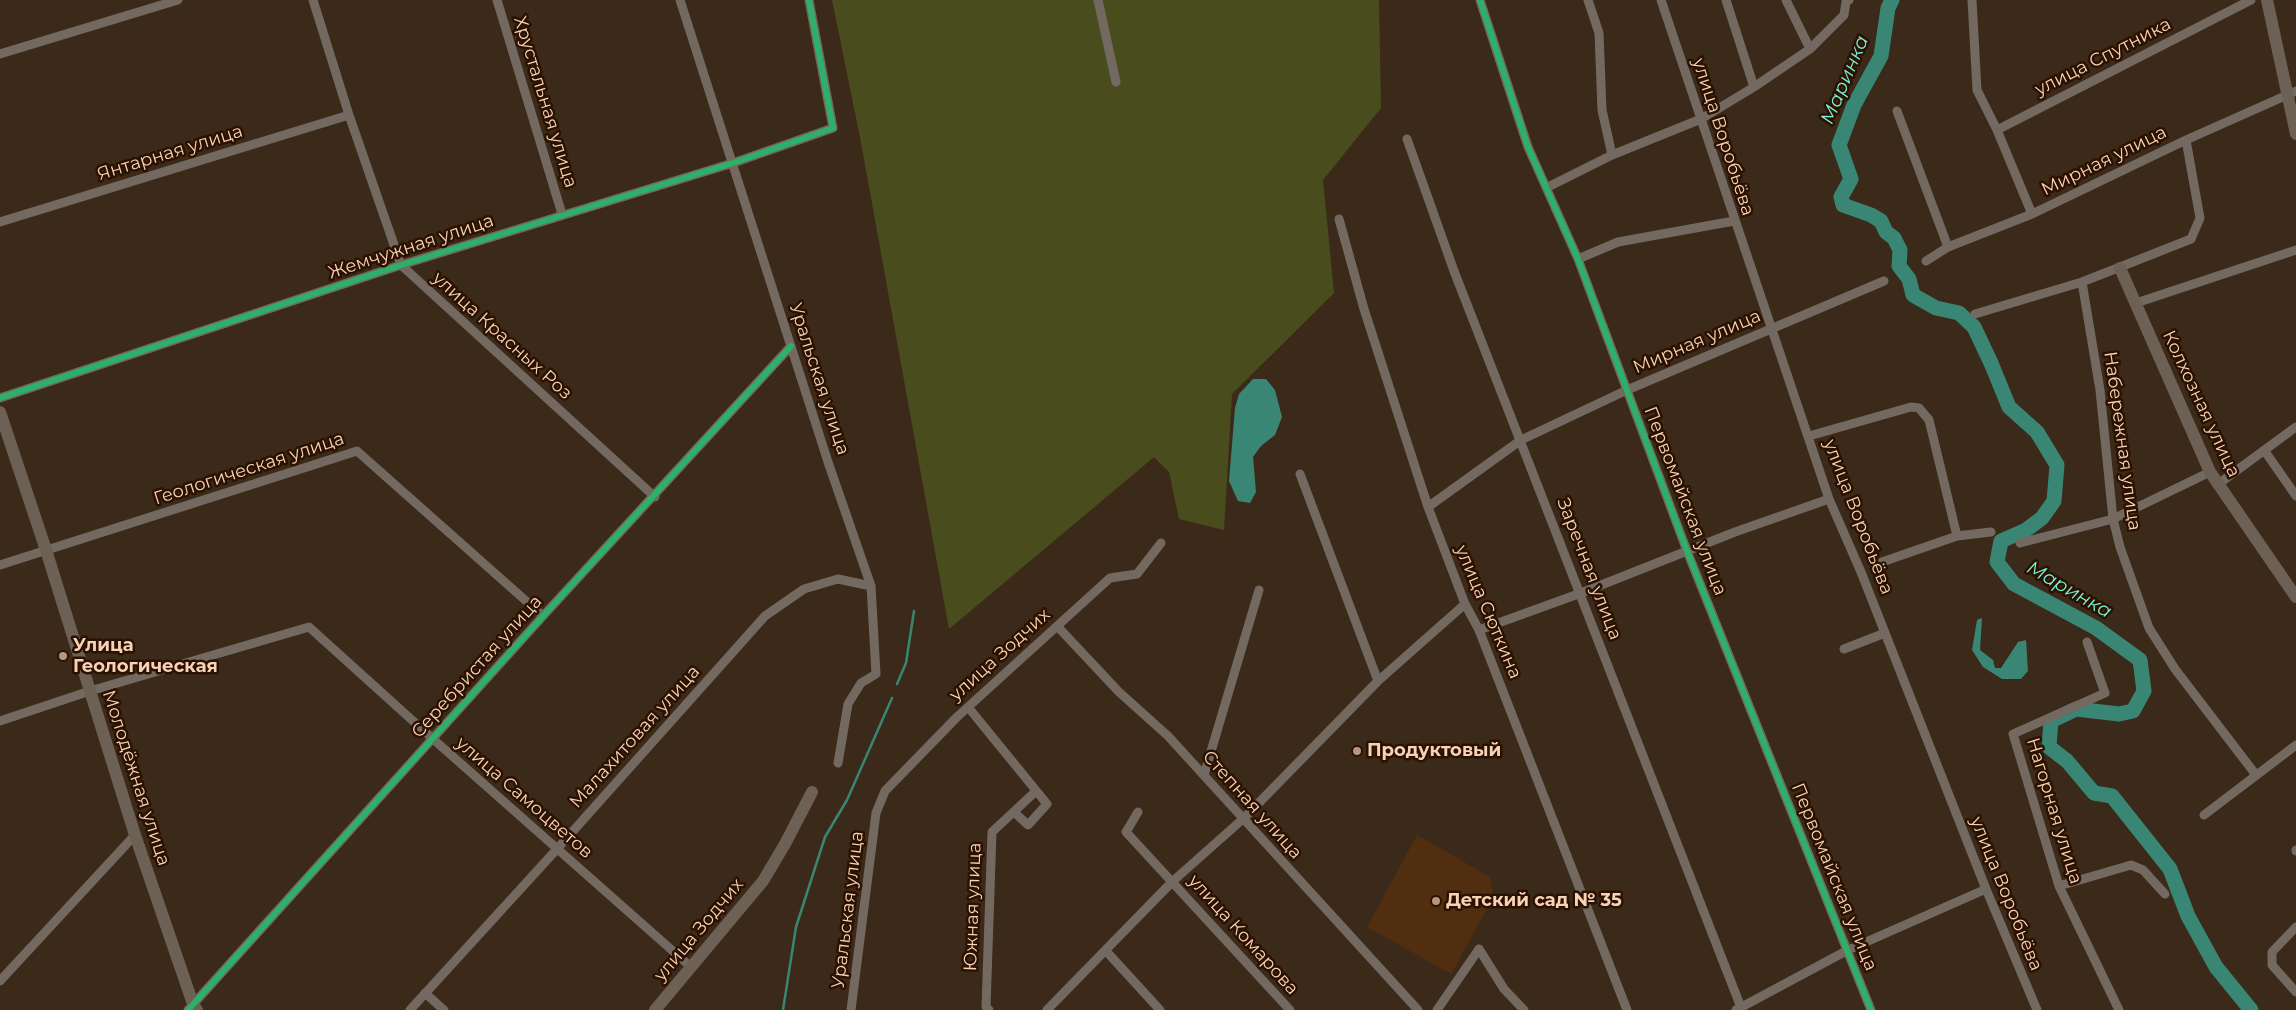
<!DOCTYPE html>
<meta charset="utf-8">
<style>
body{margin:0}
canvas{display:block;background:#3b2919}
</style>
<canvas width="2296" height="1010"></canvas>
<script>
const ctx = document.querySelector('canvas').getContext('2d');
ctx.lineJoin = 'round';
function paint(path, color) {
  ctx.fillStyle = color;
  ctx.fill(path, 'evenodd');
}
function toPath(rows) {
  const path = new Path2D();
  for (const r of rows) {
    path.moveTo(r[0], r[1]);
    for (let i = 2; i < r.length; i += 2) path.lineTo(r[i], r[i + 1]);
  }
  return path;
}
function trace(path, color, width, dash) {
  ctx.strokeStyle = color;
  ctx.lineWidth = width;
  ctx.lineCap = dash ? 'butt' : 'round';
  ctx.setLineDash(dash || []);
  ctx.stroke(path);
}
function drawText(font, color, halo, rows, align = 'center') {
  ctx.font = font + ' Montserrat,sans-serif';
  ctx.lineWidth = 5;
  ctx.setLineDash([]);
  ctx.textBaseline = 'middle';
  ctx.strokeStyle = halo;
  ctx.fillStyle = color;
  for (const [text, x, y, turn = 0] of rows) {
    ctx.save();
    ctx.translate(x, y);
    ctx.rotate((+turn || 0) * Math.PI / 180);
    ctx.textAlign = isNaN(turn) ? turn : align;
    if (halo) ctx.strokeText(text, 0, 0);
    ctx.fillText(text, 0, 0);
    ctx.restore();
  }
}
paint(toPath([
 [1417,835,1490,877,1494,896,1451,974,1367,927]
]), '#512e10');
paint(toPath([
 [832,0,1379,0,1381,108,1323,180,1334,293,1232,394,1224,530,1179,519,1169,472,1154,457,949,629,860,137]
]), '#494d1e');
paint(toPath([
 [1253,379,1266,379,1275,390,1282,417,1275,435,1261,446,1253,457,1256,492,1250,503,1238,501,1229,481,1235,408,1239,394],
 [1982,618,1980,650,1993,660,1995,668,2001,668,2018,642,2026,640,2028,671,2021,679,2002,679,1983,667,1972,650,1977,620]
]), '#398674');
trace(toPath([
 [897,684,906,663,914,611],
 [783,1010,796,927,825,837,847,800,892,698]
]), '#398674', 2.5);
trace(toPath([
 [1892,0,1888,8,1881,56,1854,105,1839,145,1851,179,1841,197,1843,205,1871,215,1881,221,1886,232,1894,238,1900,250,1899,266,1909,279,1913,295,1936,308,1959,313,1974,327,1991,363,2009,407,2037,432,2057,465,2054,501,2042,518,2026,530,2001,541,1997,562,2014,584,2096,628,2140,660,2144,691,2133,711,2119,714,2076,709,2051,721,2049,747,2067,761,2094,793,2112,796,2170,869,2188,916,2216,967,2251,1010]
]), '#398674', 15);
trace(toPath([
 [313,0,349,115,401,265,655,497],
 [497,0,562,214],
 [680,0,828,462,871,586,876,674,861,683,848,704,838,763],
 [1098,0,1116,82],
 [1480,0,1528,147,1578,259,1687,551,1871,1010],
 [1588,0,1599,33,1602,110,1612,155],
 [1661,0,1829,499,1861,572,1986,889,2037,1010],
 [1726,0,1754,87],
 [1786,0,1810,49],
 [1972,0,1977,90,1997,130,2032,214],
 [0,54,178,0],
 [1897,111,1948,247],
 [1997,130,2251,0],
 [1407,139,1454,271,1742,1010],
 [1548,187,1612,155,1701,119,1754,87,1810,49,1844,15,1846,2,1849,0],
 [1339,219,1364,309,1428,507,1465,604,1479,630,1627,1010],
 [0,222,349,115],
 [1578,259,1618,242,1734,221],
 [1926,261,1948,247,2032,214,2186,140,2296,91],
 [2082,282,2100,390,2113,519,2120,547,2149,628,2175,669,2256,775],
 [2136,303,2296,250],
 [1975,314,2082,282,2191,239,2200,218,2186,140],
 [0,398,401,265,733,163,833,128,809,0],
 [1809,436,1911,407,1919,408,1929,420,1957,536],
 [2264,450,2296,496],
 [1300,474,1378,681],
 [2217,485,2296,427],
 [1428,507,1521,440,1627,390,1884,281],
 [2020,543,2113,519,2210,472],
 [1882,562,1957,536,1991,532],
 [0,565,357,451,543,616],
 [1058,627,1119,692,1168,736,1418,1010],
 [1479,630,1581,593,1735,532,1829,499],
 [2087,642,2105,693,2013,734,2059,886,2119,1010],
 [1844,649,1885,633],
 [968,707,1047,804,1028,825,1014,812],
 [0,721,90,691,309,627,433,739,691,967],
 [1204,775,1259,590],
 [1138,812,1126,832,1290,1010],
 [2204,815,2296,745],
 [2296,850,2296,851],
 [2059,886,2131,865,2143,870,2165,894],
 [2296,927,2272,952,2272,965,2296,992],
 [1106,951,1160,1010],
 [0,981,135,835],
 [425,993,444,1010],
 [188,1010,543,616,791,346],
 [410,1010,557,849,765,616,804,589,838,579,871,586],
 [851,1010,876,813,885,791,957,717,1110,578,1137,574,1161,543],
 [989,1010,986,1007,992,832,1035,792],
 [1047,1010,1173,881,1244,818,1378,681,1465,604],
 [1437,1010,1479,949,1504,989,1524,1010],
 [1736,1010,1848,950,1986,889]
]), '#736961', 9);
trace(toPath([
 [2267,0,2296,134],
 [2120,268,2210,472,2296,597],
 [0,412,46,550,135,835,193,1004,197,1010],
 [655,1010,763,881,785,844,812,792]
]), '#6d6055', 12);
trace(toPath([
 [1480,0,1528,147,1578,259,1687,551,1871,1010],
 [0,398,401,265,733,163,833,128,809,0],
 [188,1010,543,616,791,346]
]), '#2db169', 6);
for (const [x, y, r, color] of [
 [63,656,5,"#b59780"],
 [1357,751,5,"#b59780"],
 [1436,901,5,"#b59780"]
]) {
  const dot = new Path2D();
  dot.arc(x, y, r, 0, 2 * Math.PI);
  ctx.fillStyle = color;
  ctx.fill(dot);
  trace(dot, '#2b1100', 2);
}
drawText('18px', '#f6d2b7', '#2b1100', [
 ["улица Спутника",2103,57,-27],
 ["Хрустальная улица",545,102,73],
 ["улица Воробьёва",1723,137,72],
 ["Янтарная улица",170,153,-17],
 ["Мирная улица",2104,161,-26],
 ["Жемчужная улица",411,247,-18],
 ["улица Красных Роз",502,336,42],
 ["Мирная улица",1697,342,-23],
 ["Уральская улица",819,379,72],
 ["Колхозная улица",2201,404,65],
 ["Набережная улица",2122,441,82],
 ["Геологическая улица",249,469,-18],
 ["Первомайская улица",1685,501,69],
 ["улица Воробьёва",1858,517,69],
 ["Заречная улица",1589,569,69],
 ["улица Сюткина",1488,612,67],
 ["улица Зодчих",1000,655,-42],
 ["Серебристая улица",477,667,-48],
 ["Малахитовая улица",635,737,-48],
 ["Молодёжная улица",136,778,72],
 ["улица Самоцветов",524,798,41],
 ["Степная улица",1252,805,48],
 ["Нагорная улица",2054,811,73],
 ["Первомайская улица",1834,877,68],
 ["улица Воробьёва",2006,894,68],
 ["Южная улица",973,907,-88],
 ["Уральская улица",848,910,-83],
 ["улица Зодчих",699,930,-50],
 ["улица Комарова",1243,935,48]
]);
drawText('bold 18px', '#f6d2b7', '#2b1100', [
 ["Улица",73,646],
 ["Геологическая",73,667],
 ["Продуктовый",1367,751],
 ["Детский сад № 35",1446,901]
], 'left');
drawText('italic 19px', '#78f2d8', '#2b1100', [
 ["Маринка",1845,80,-67],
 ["Маринка",2069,590,30]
]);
</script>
